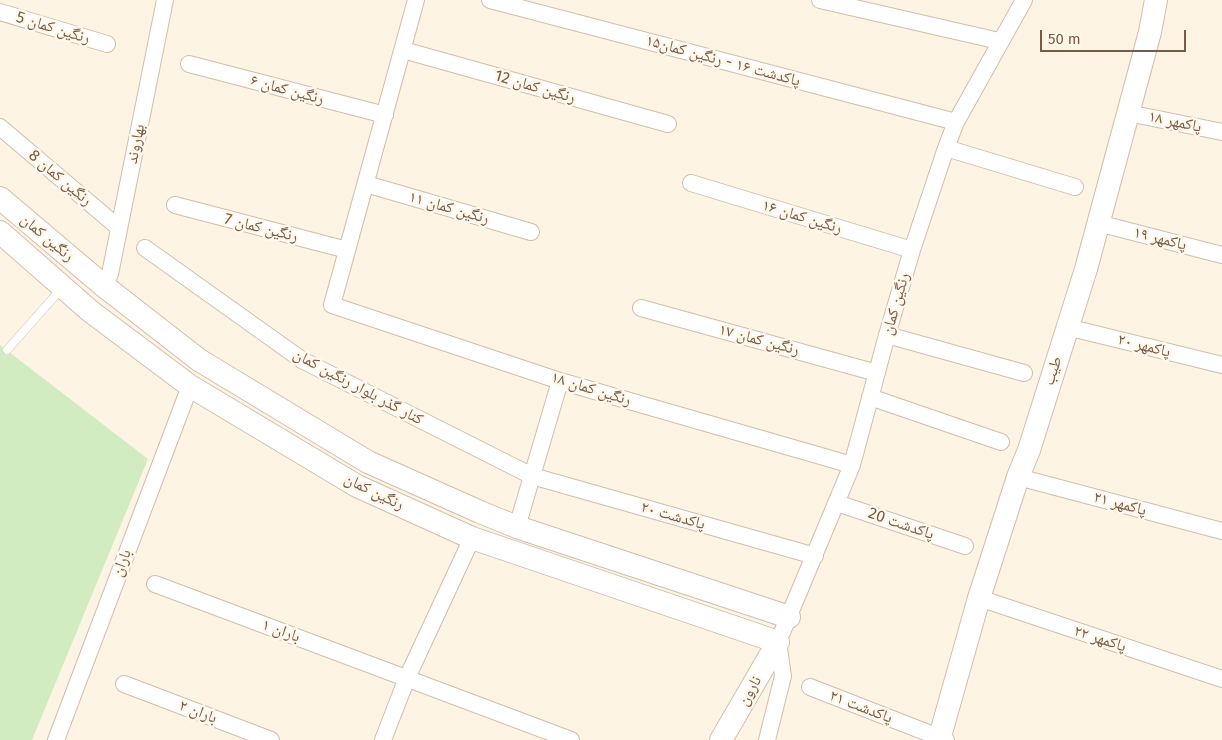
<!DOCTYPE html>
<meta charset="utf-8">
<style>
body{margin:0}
#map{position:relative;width:1222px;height:740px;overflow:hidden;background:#fdf4e4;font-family:"Fira Sans",sans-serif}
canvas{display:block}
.scale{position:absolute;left:1040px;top:30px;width:146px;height:22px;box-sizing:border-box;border:2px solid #775a48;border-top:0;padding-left:6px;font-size:15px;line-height:18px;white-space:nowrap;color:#775a48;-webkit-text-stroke:4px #fff8eb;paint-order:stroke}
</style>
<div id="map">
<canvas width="1222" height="740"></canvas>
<div class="scale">50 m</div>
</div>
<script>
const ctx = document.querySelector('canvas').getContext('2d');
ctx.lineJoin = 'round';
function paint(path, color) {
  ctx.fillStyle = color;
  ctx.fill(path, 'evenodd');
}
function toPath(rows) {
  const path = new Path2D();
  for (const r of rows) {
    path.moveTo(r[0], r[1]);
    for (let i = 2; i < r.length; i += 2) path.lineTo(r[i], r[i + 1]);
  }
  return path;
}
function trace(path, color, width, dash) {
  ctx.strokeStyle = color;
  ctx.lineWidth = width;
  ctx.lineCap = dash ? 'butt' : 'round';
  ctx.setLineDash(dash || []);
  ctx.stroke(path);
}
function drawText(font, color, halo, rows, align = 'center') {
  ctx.font = font + ' "Fira Sans","Noto Naskh Arabic",sans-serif';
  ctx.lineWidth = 5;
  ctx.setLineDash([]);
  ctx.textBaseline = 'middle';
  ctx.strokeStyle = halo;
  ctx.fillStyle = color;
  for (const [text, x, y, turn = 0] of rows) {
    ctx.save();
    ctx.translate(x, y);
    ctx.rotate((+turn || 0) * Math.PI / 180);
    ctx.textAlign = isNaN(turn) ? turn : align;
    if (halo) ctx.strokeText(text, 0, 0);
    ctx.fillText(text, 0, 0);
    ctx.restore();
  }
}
paint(toPath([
 [0,345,148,459,32,740,0,740]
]), '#d2ecc1');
const lane = toPath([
 [7,350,62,288]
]);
const street = toPath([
 [416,0,332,305,560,381,852,465],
 [490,0,956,122],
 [820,0,999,41],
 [0,12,107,44],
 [403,50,668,124],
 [189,64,385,115],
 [1128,113,1222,132],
 [0,127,119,228],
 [946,148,1075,187],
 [691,183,912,250],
 [366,184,531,232],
 [175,205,347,250],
 [1098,223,1222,255],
 [145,248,302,360,532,476,815,556],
 [104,286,110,274,165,0],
 [641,308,877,373],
 [1067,327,1222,365],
 [887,335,1024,373],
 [870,397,1001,442],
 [1018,477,1222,531],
 [837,503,965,546],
 [517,527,560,381],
 [155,584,571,740],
 [979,598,1222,679],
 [124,684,271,740],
 [810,687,946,740],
 [56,740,190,386],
 [383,740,407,678,472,538],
 [767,740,783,676,778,642,852,465,887,335,912,250,946,148,956,122,1024,0]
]);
const secondary = toPath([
 [0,198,104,286,199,360,368,462,480,512,517,527,789,617],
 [0,232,90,311,190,386,357,486,472,538,778,642,721,740],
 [939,740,979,598,1018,477,1029,450,1086,269,1150,32,1156,0]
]);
trace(lane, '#d1beac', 9);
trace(street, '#d1beac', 18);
trace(secondary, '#d5bda9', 24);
trace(lane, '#fff', 8);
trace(street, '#fff', 16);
trace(secondary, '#fff', 22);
drawText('16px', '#775a48', '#fff8eb', [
 ["رنگین کمان 5",53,28,17],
 ["پاکدشت ۱۶ - رنگین کمان۱۵",723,61,15],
 ["رنگین کمان 12",535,87,16],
 ["رنگین کمان ۶",287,90,15],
 ["پاکمهر ۱۸",1175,122,12],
 ["بهاروند",136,144,-79],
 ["رنگین کمان 8",60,178,40],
 ["رنگین کمان ۱۱",449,208,16],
 ["رنگین کمان ۱۶",802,217,17],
 ["رنگین کمان 7",261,228,14],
 ["رنگین کمان",47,238,40],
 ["پاکمهر ۱۹",1160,239,14],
 ["رنگین کمان",896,304,-74],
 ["رنگین کمان ۱۷",759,340,15],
 ["پاکمهر ۲۰",1144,346,14],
 ["طیب",1053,371,-72],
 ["کنار گذر بلوار رنگین کمان",358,387,28],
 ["رنگین کمان ۱۸",591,389,17],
 ["رنگین کمان",374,492,26],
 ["پاکمهر ۲۱",1120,504,15],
 ["پاکدشت ۲۰",673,516,16],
 ["پاکدشت 20",901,524,19],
 ["باران",122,563,-69],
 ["باران ۱",281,631,20],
 ["پاکمهر ۲۲",1100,639,18],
 ["نارون",750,691,-60],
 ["پاکدشت ۲۱",861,707,21],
 ["باران ۲",198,712,21]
]);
</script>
